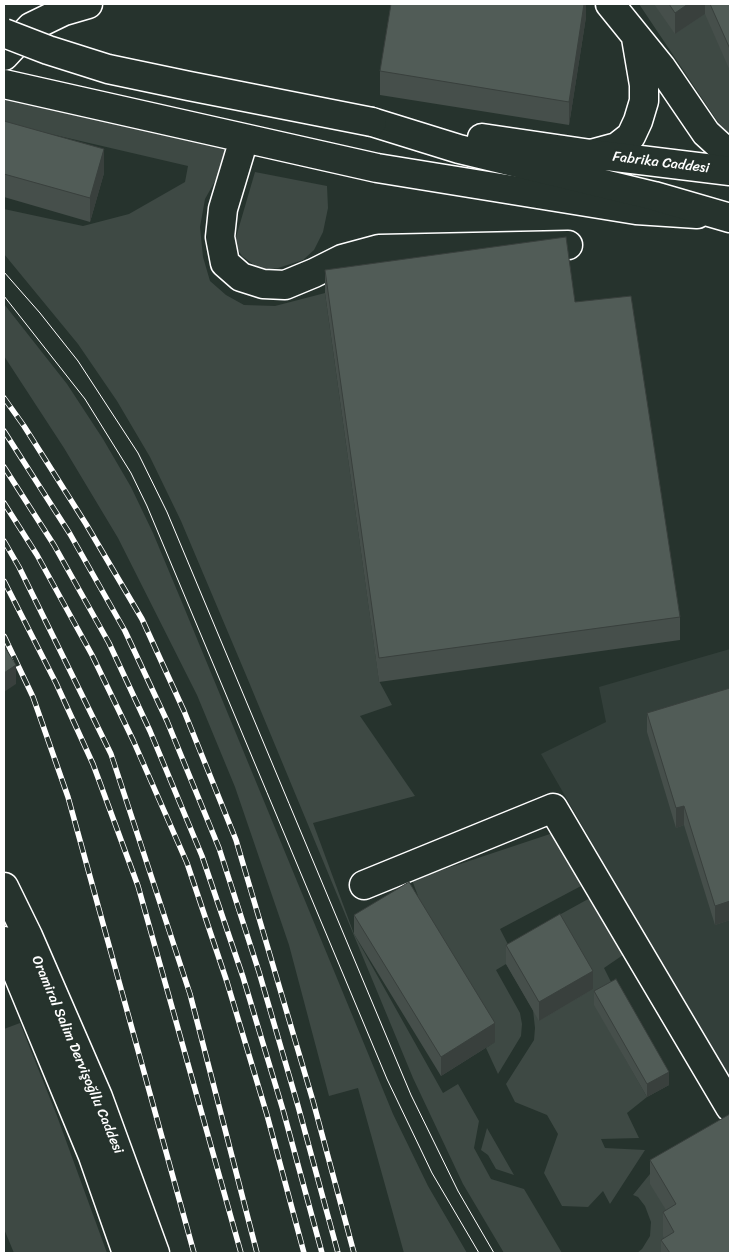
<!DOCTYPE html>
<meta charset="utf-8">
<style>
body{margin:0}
#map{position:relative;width:734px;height:1257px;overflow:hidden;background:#26332d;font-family:Sriracha,sans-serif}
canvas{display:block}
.frame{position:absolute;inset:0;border:5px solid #fff;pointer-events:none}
</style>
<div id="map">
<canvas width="734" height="1257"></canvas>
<div class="frame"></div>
</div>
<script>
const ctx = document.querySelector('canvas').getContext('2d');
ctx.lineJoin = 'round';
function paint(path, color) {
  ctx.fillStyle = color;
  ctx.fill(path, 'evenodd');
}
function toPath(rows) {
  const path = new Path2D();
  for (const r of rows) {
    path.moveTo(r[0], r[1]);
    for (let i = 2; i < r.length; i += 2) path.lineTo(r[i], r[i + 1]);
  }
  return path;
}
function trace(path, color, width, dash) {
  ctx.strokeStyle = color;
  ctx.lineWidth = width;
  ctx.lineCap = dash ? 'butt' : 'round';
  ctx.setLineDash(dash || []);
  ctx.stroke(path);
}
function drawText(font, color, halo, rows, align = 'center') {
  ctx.font = font + ' Sriracha,sans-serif';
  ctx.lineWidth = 4.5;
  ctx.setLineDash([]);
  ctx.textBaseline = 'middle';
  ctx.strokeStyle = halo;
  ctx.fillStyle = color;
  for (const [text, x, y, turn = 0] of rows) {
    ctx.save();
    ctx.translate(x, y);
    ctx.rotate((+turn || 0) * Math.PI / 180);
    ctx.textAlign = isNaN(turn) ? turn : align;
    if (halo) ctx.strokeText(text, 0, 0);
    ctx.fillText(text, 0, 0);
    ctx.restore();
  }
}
paint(toPath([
 [730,649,730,1083,541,754,606,722,599,687]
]), '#333f3a');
paint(toPath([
 [639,4,730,4,730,140],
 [4,95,225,144,224,165,205,199,200,227,203,257,210,281,226,295,244,305,275,306,325,293,379,681,392,705,360,716,415,796,313,823,354,934,443,1093,458,1084,479,1121,474,1148,491,1179,524,1189,562,1253,504,1253,463,1184,413,1078,246,675,181,521,150,457,117,401,78,344,4,254,4,209,83,226,129,214,185,182,188,166,12,125,4,120],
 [255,172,327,186,328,208,323,232,314,250,303,260,278,268,261,270,242,256,234,244],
 [4,304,67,384,103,439,131,487,153,533,181,600,393,1114,428,1186,467,1253,404,1253,358,1088,329,1096,289,945,235,787,197,695,118,538,64,448,4,356],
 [553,833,581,886,500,929,515,958,532,930,590,898,623,955,604,968,616,992,595,1005,647,1097,627,1113,639,1138,601,1139,605,1148,645,1150,610,1204,603,1191,588,1207,562,1206,544,1173,558,1134,547,1115,515,1102,506,1084,534,1040,535,1028,533,1010,506,964,496,970,520,1013,522,1024,521,1036,498,1074,486,1048,495,1042,409,900,418,896,412,880],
 [20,1023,57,1116,107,1253,14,1253,4,1229,4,1029],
 [487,1128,514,1175,496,1169,488,1155,481,1150],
 [654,1169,676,1228,673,1253,637,1253,642,1249,650,1236,651,1222,645,1206,638,1197,633,1195]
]), '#3e4944');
const minor = toPath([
 [610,4,661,67,706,133,730,155],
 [4,56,31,27,64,11,88,4],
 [4,84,377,168,636,210,697,214],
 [244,139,223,209,220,237,225,263,241,277,263,284,285,285,314,273,342,259,379,249,568,245],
 [591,154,617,147,631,136,638,121,644,101,644,85,636,38],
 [364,885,553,808,730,1107]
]);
const major = toPath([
 [372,122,459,149,654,196,730,218],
 [482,138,591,154,730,171],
 [4,887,28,936,98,1097,155,1253],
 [4,941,93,1156,127,1253]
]);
trace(minor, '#fff', 31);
trace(major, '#fff', 31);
trace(minor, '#26332d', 28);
trace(major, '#26332d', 28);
trace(toPath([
 [4,272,40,313,78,361,138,453,167,512,411,1095,458,1191,494,1253],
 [4,296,85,399,131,473,147,506,387,1079,432,1173,479,1253]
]), '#fff', 1);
const rail = toPath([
 [4,398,24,426,86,524,142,619,184,711,236,840,313,1101,354,1253],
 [4,431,70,534,125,631,167,721,219,848,259,972,298,1106,338,1253],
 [4,467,54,545,109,643,150,731,202,856,243,977,283,1110,322,1253],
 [4,503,37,555,92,655,133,740,187,863,227,982,267,1115,304,1253],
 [4,541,19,567,111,754,190,994,257,1253],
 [4,581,56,683,93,764,138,886,241,1253],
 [4,636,33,697,68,797,194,1253]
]);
trace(rail, '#fff', 5.5);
trace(rail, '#26332d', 4, [11]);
const majorBridge = toPath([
 [4,33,48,50,108,69,189,86,372,122]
]);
trace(majorBridge, '#fff', 31, []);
trace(majorBridge, '#26332d', 28);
paint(toPath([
 [586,4,586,17,569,125,380,95,380,71],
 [654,4,730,4,730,71,705,14,675,34],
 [4,121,104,173,90,222,4,197],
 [325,270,575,302,680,617,680,640,379,682,325,293],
 [730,688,730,920,715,925,684,825,676,828,647,732,647,713],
 [354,915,495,1042,441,1076,354,934],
 [506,945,593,989,539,1021,506,964],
 [729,955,730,955,730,978,729,974],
 [594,991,669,1085,647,1097,594,1005],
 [650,1160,730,1253,661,1253,661,1240,664,1238,663,1236,663,1212,666,1210,650,1184]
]), '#464f4b');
paint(toPath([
 [584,4,586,4,586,17,569,125,569,102],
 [688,4,705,4,705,14,675,34,675,13],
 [104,149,104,173,90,222,90,198],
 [16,665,16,684,4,692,4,673],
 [684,806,684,825,676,828,676,808],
 [730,901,730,920,715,925,715,906],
 [593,971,593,989,539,1021,539,1002],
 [495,1023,495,1042,441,1076,441,1057],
 [669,1072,669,1085,647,1097,647,1084]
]), '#39403d');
const building = toPath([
 [391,4,584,4,569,102,380,71,391,4],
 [669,4,688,4,675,13,669,4],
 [710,4,730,4,730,49,710,4],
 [4,121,104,149,90,198,4,174,4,121],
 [566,237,575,302,631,296,680,617,379,658,325,270,566,237],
 [4,646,16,665,4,673,4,646],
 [730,688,730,901,715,906,684,806,676,808,647,713,730,688],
 [409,882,495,1023,441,1057,354,915,409,882],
 [560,914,593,971,539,1002,506,945,560,914],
 [616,979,669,1072,647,1084,594,991,616,979],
 [730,1114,730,1253,670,1253,661,1240,674,1232,663,1212,676,1204,650,1160,730,1114]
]);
paint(building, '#515c57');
trace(building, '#39403d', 1);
drawText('14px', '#fff', '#26332d', [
 ["Fabrika Caddesi",661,163,7],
 ["Oramiral Salim Dervişoğllu Caddesi",77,1055,67]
]);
</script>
